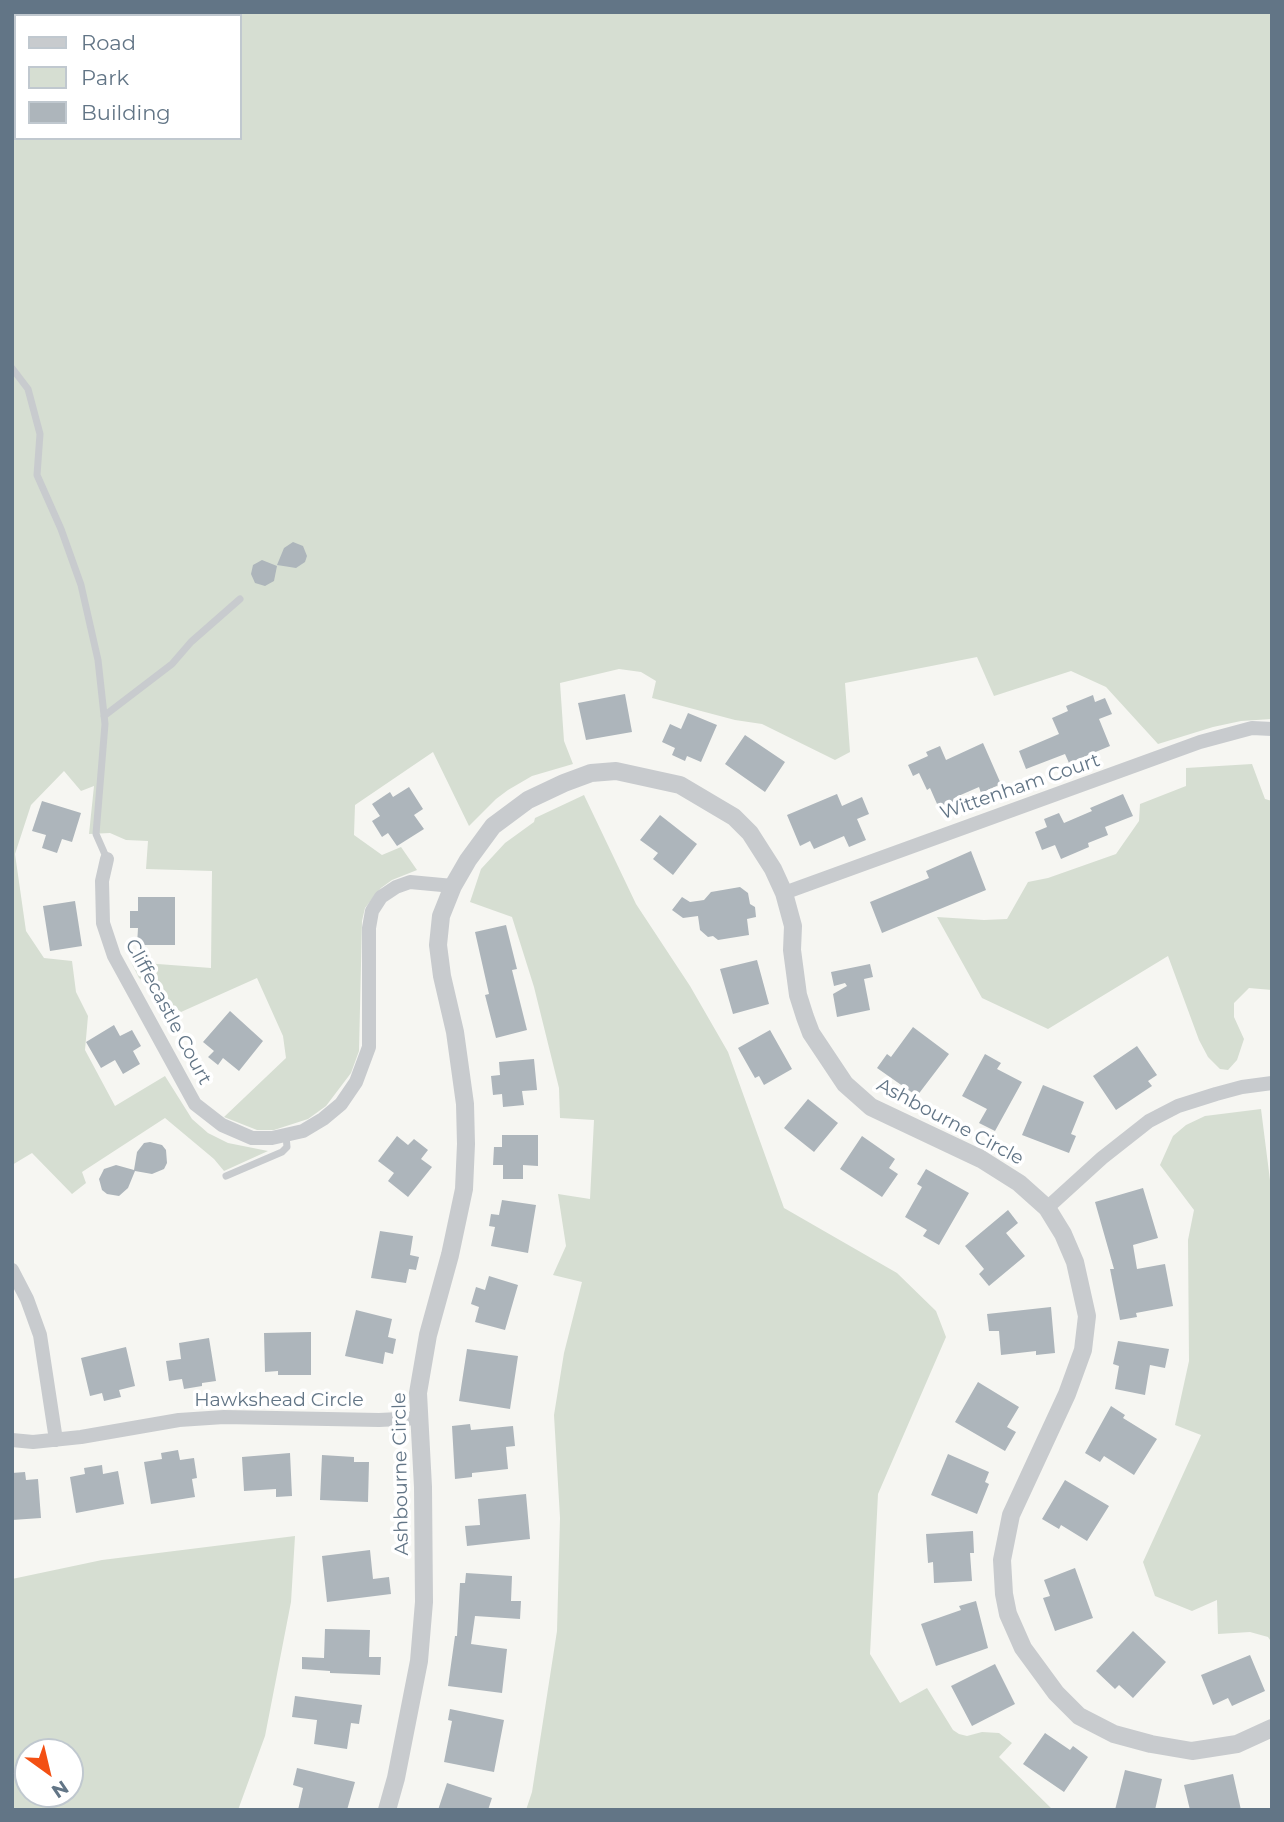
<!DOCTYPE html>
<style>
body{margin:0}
#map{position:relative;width:1284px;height:1822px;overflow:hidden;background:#f6f6f2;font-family:Montserrat,sans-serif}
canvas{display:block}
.frame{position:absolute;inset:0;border:14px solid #627586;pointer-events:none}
.legend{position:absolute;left:14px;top:14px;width:228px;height:126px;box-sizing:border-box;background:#fff;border:2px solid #c0c8cf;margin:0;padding:9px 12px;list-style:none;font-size:21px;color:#627586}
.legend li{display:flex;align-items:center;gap:14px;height:35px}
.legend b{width:35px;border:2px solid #c0c8cf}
.north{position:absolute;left:14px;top:1738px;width:70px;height:70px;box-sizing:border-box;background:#fff;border:2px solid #c0c8cf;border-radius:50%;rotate:146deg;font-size:19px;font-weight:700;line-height:28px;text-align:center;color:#627586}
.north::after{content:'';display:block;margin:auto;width:24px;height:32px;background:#f35014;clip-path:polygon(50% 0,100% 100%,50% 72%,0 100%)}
</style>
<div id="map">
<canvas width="1284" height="1822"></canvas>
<div class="frame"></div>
<ul class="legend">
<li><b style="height:9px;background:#c8cbce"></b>Road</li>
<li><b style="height:19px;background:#d6ded2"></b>Park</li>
<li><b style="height:19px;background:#adb5bb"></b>Building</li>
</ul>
<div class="north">N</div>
</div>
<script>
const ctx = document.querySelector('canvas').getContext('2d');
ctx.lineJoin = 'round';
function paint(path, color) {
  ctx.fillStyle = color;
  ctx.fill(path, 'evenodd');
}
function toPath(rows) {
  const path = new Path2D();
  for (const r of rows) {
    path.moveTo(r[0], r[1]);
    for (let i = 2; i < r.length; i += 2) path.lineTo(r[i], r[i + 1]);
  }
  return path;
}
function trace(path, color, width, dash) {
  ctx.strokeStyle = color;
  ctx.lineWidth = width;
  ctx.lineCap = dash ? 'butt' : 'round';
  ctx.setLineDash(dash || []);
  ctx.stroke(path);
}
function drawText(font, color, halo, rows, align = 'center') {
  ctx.font = font + ' Montserrat,sans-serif';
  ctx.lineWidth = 7;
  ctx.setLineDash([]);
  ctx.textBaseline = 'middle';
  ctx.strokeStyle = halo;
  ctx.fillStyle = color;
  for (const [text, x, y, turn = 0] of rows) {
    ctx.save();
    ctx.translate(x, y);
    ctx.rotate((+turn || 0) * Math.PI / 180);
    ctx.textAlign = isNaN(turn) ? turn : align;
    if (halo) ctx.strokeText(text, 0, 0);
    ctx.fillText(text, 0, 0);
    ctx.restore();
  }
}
paint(toPath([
 [12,12,1272,12,1272,719,1241,721,1213,727,1158,744,1106,687,1071,671,994,696,977,657,845,683,850,752,835,760,762,724,735,720,652,698,656,681,641,672,619,669,560,683,564,741,573,764,532,776,508,790,496,799,469,826,433,752,355,805,354,835,382,855,401,847,417,870,392,880,381,888,365,908,362,921,359,1051,351,1073,326,1106,308,1119,274,1130,257,1130,224,1117,286,1058,283,1036,257,978,181,1012,139,978,131,962,211,968,212,871,146,869,148,841,126,840,110,833,89,834,94,786,81,791,64,771,31,805,15,854,26,931,44,958,72,961,76,992,88,1016,85,1050,115,1106,165,1076,192,1119,208,1133,228,1143,268,1151,224,1171,214,1159,165,1118,82,1172,86,1183,72,1194,32,1153,12,1165],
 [16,16,240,16,240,138,16,138],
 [1252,764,1265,799,1272,801,1272,990,1249,988,1234,1003,1234,1017,1244,1039,1237,1060,1228,1070,1220,1069,1208,1057,1199,1040,1168,956,1048,1029,982,998,937,917,984,920,1007,919,1028,882,1048,878,1116,854,1139,821,1140,804,1186,786,1186,768],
 [584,795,636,904,690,986,728,1052,784,1208,897,1273,936,1311,946,1337,878,1494,870,1654,900,1703,927,1688,953,1730,959,1734,967,1736,982,1732,999,1733,1012,1743,999,1757,1053,1810,526,1810,532,1792,557,1631,560,1518,554,1415,564,1353,582,1282,553,1275,566,1246,558,1194,590,1199,594,1120,560,1118,559,1088,534,987,512,917,470,902,481,869,505,843,534,822,535,818],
 [1261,1109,1272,1196,1272,1643,1268,1637,1250,1632,1218,1634,1217,1600,1192,1611,1155,1596,1143,1562,1201,1435,1175,1425,1189,1361,1188,1240,1194,1210,1160,1165,1173,1136,1186,1125,1205,1116],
 [295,1536,291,1602,265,1736,238,1810,12,1810,12,1579,102,1560],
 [70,1752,70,1794,28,1794,28,1752]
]), '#d6ded2');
paint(toPath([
 [293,542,303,546,307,556,305,562,296,568,277,565,284,548],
 [262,560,277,566,274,581,265,586,255,583,251,574,253,565],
 [625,694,632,732,586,740,578,703],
 [1093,695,1095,702,1105,698,1112,714,1099,719,1110,746,1069,763,1065,754,1026,769,1019,751,1059,734,1052,718,1068,711,1066,706],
 [688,713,717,725,701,762,687,756,685,761,672,755,675,748,662,742,670,724,681,729],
 [745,735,785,762,765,792,725,764],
 [983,743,1001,784,981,793,979,787,956,797,960,805,941,813,930,788,927,790,919,773,913,776,908,765,928,756,926,752,940,746,946,760],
 [409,787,423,809,414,815,424,829,397,846,388,833,382,837,372,821,380,816,372,804,390,792,393,797],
 [837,794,842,806,862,797,869,814,857,819,866,840,849,847,844,836,814,849,810,841,800,846,787,815],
 [1123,794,1133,816,1105,827,1108,835,1088,843,1089,847,1061,859,1055,845,1042,850,1035,832,1047,827,1044,819,1059,813,1064,823,1092,811,1090,808],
 [42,801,81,813,72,842,62,839,57,853,42,848,46,835,32,831],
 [660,815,697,844,673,875,653,859,658,853,640,840],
 [971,851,986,890,882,933,870,902,929,878,926,871],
 [740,887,748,893,750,904,755,907,756,917,747,919,749,935,718,940,713,936,708,937,700,930,698,916,683,918,672,910,682,897,690,902,704,900,711,892],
 [138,897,175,897,175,945,137,945,138,928,130,928,130,911,138,911],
 [75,901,82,946,50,951,43,906],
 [506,925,517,969,512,970,527,1030,496,1038,485,995,489,994,475,932],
 [757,960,769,1004,733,1014,720,969],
 [870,964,873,977,864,979,870,1010,837,1017,833,994,847,986,845,983,834,986,831,972],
 [230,1011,263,1041,239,1071,223,1058,218,1065,208,1057,214,1051,203,1042],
 [114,1025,120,1036,132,1030,141,1046,133,1051,140,1064,123,1074,115,1060,101,1068,86,1042],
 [913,1027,949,1054,917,1096,877,1068,887,1054,891,1057],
 [770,1030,792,1069,764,1085,759,1076,755,1078,738,1048],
 [1137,1046,1157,1075,1148,1081,1152,1086,1116,1110,1093,1076],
 [985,1054,1001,1063,997,1069,1022,1082,995,1131,979,1123,987,1109,962,1096],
 [534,1059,537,1090,522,1091,524,1105,503,1107,502,1094,493,1095,491,1076,500,1075,499,1062],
 [1043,1085,1084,1102,1071,1134,1076,1136,1069,1153,1022,1135],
 [808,1099,838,1123,814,1152,784,1128],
 [502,1135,538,1135,538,1166,523,1165,523,1179,503,1179,503,1165,493,1165,494,1147,502,1147],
 [397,1136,408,1145,414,1139,428,1150,421,1159,432,1167,408,1197,388,1181,394,1173,378,1161],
 [862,1136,895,1159,889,1168,898,1174,882,1197,840,1169],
 [150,1142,162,1145,166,1150,167,1163,164,1169,152,1174,135,1171,128,1188,119,1196,107,1194,102,1190,99,1179,104,1169,116,1165,134,1170,137,1152,144,1143],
 [926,1169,969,1193,939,1245,923,1236,927,1230,905,1217,922,1187,917,1184],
 [1143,1188,1158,1238,1133,1245,1137,1269,1165,1264,1173,1306,1136,1313,1137,1317,1120,1320,1110,1269,1114,1269,1095,1202],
 [502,1200,536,1205,528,1253,491,1246,495,1227,489,1226,491,1214,499,1215],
 [1008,1210,1018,1223,1006,1233,1025,1256,989,1286,979,1274,984,1269,965,1246],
 [380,1231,413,1236,410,1255,419,1257,416,1270,409,1269,406,1283,371,1278],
 [489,1276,518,1285,505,1330,475,1322,479,1307,471,1304,476,1287,485,1290],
 [1051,1307,1055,1353,1036,1355,1036,1351,1001,1355,999,1331,989,1331,987,1314],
 [356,1310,392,1319,388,1337,396,1339,393,1354,385,1352,383,1364,345,1356],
 [311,1332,311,1375,278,1375,278,1371,265,1372,264,1333],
 [209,1338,216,1381,202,1383,202,1386,184,1389,182,1379,169,1381,166,1361,181,1359,179,1343],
 [1118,1341,1169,1349,1165,1368,1150,1365,1145,1395,1115,1389,1119,1366,1113,1364],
 [126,1347,135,1386,119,1390,121,1397,104,1401,102,1393,90,1396,81,1358],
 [467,1349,518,1356,510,1409,459,1401],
 [978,1382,1019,1407,1007,1427,1016,1432,1005,1451,955,1422],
 [1111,1406,1125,1415,1123,1418,1157,1439,1134,1475,1104,1456,1100,1462,1085,1453],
 [470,1424,471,1430,513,1426,515,1446,506,1447,508,1469,472,1473,472,1477,455,1479,452,1426],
 [178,1450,180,1460,194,1458,197,1478,192,1479,195,1497,151,1504,144,1462,162,1459,161,1453],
 [290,1453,292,1496,276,1497,276,1489,244,1491,242,1457],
 [948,1454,989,1472,985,1482,989,1484,977,1514,931,1495],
 [322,1455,354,1457,354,1462,369,1462,368,1502,320,1500],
 [102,1465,103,1474,118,1471,124,1504,76,1513,70,1477,85,1474,84,1468],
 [25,1472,26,1480,38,1479,41,1518,12,1520,12,1473],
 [1065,1480,1109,1506,1087,1541,1061,1525,1059,1529,1042,1519],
 [526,1494,530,1539,467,1546,465,1526,480,1525,478,1499],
 [973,1531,974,1553,970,1553,972,1581,934,1583,933,1562,928,1563,926,1534],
 [370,1550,373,1579,389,1577,391,1594,327,1602,322,1556],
 [1075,1568,1093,1618,1055,1631,1043,1598,1050,1596,1044,1580],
 [466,1573,512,1576,511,1601,521,1601,520,1619,475,1616,471,1644,507,1649,502,1693,448,1686,455,1636,457,1636,460,1583,465,1583],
 [976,1601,988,1648,936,1666,921,1624,961,1610,959,1606],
 [325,1629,370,1630,369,1657,381,1657,380,1675,330,1673,330,1671,302,1669,302,1657,324,1658],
 [1133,1631,1166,1662,1133,1698,1119,1685,1115,1689,1096,1671],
 [1250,1655,1265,1691,1232,1706,1228,1698,1213,1705,1201,1675],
 [995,1664,1015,1704,972,1726,951,1686],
 [295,1696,362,1705,359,1724,351,1723,347,1749,314,1744,317,1720,292,1717],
 [450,1709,504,1720,494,1772,444,1762,452,1721,448,1720],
 [1045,1733,1070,1750,1073,1746,1088,1757,1064,1792,1023,1764],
 [297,1768,355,1782,347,1810,298,1810,303,1788,293,1785],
 [1125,1770,1162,1779,1155,1810,1115,1810],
 [1233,1774,1241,1810,1190,1810,1184,1785],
 [447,1783,492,1798,488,1810,438,1810]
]), '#adb5bb');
trace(toPath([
 [12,368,28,389,40,434,37,475,61,529,81,585,98,660,105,724,96,834,107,859],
 [104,716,172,664,191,642,240,599],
 [226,1176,282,1152,287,1147,286,1136]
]), '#c8cbce', 7);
trace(toPath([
 [107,859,102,881,103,923,114,956,195,1104,222,1125,252,1138,272,1138,303,1131,323,1119,341,1104,356,1082,369,1047,369,928,372,911,381,897,396,887,410,882,453,886],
 [784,893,1200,742,1252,728,1272,729],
 [1047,1208,1102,1158,1149,1121,1178,1106,1216,1094,1242,1087,1272,1083],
 [12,1270,27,1299,40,1335,56,1440],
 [12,1440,33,1442,81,1437,179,1420,224,1417,379,1420,420,1418]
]), '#c8cbce', 14);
trace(toPath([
 [387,1810,396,1778,419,1661,424,1602,423,1487,418,1393,428,1335,450,1255,464,1189,466,1144,465,1104,455,1032,442,976,438,945,441,916,453,886,468,860,493,826,528,800,564,783,591,773,616,771,680,785,734,817,750,833,773,869,784,893,793,926,792,950,798,995,805,1017,811,1033,845,1084,871,1107,981,1159,1019,1183,1047,1208,1063,1234,1075,1262,1087,1316,1083,1350,1067,1394,1011,1515,1002,1560,1004,1594,1008,1614,1023,1648,1056,1693,1079,1716,1114,1734,1151,1744,1192,1751,1237,1744,1272,1728]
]), '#c8cbce', 18);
drawText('19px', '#627586', '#fff', [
 ["Wittenham Court",1020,787,-19],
 ["Cliffecastle Court",168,1012,62],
 ["Ashbourne Circle",950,1122,28],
 ["Hawkshead Circle",279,1400],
 ["Ashbourne Circle",401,1474,-91]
]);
</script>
